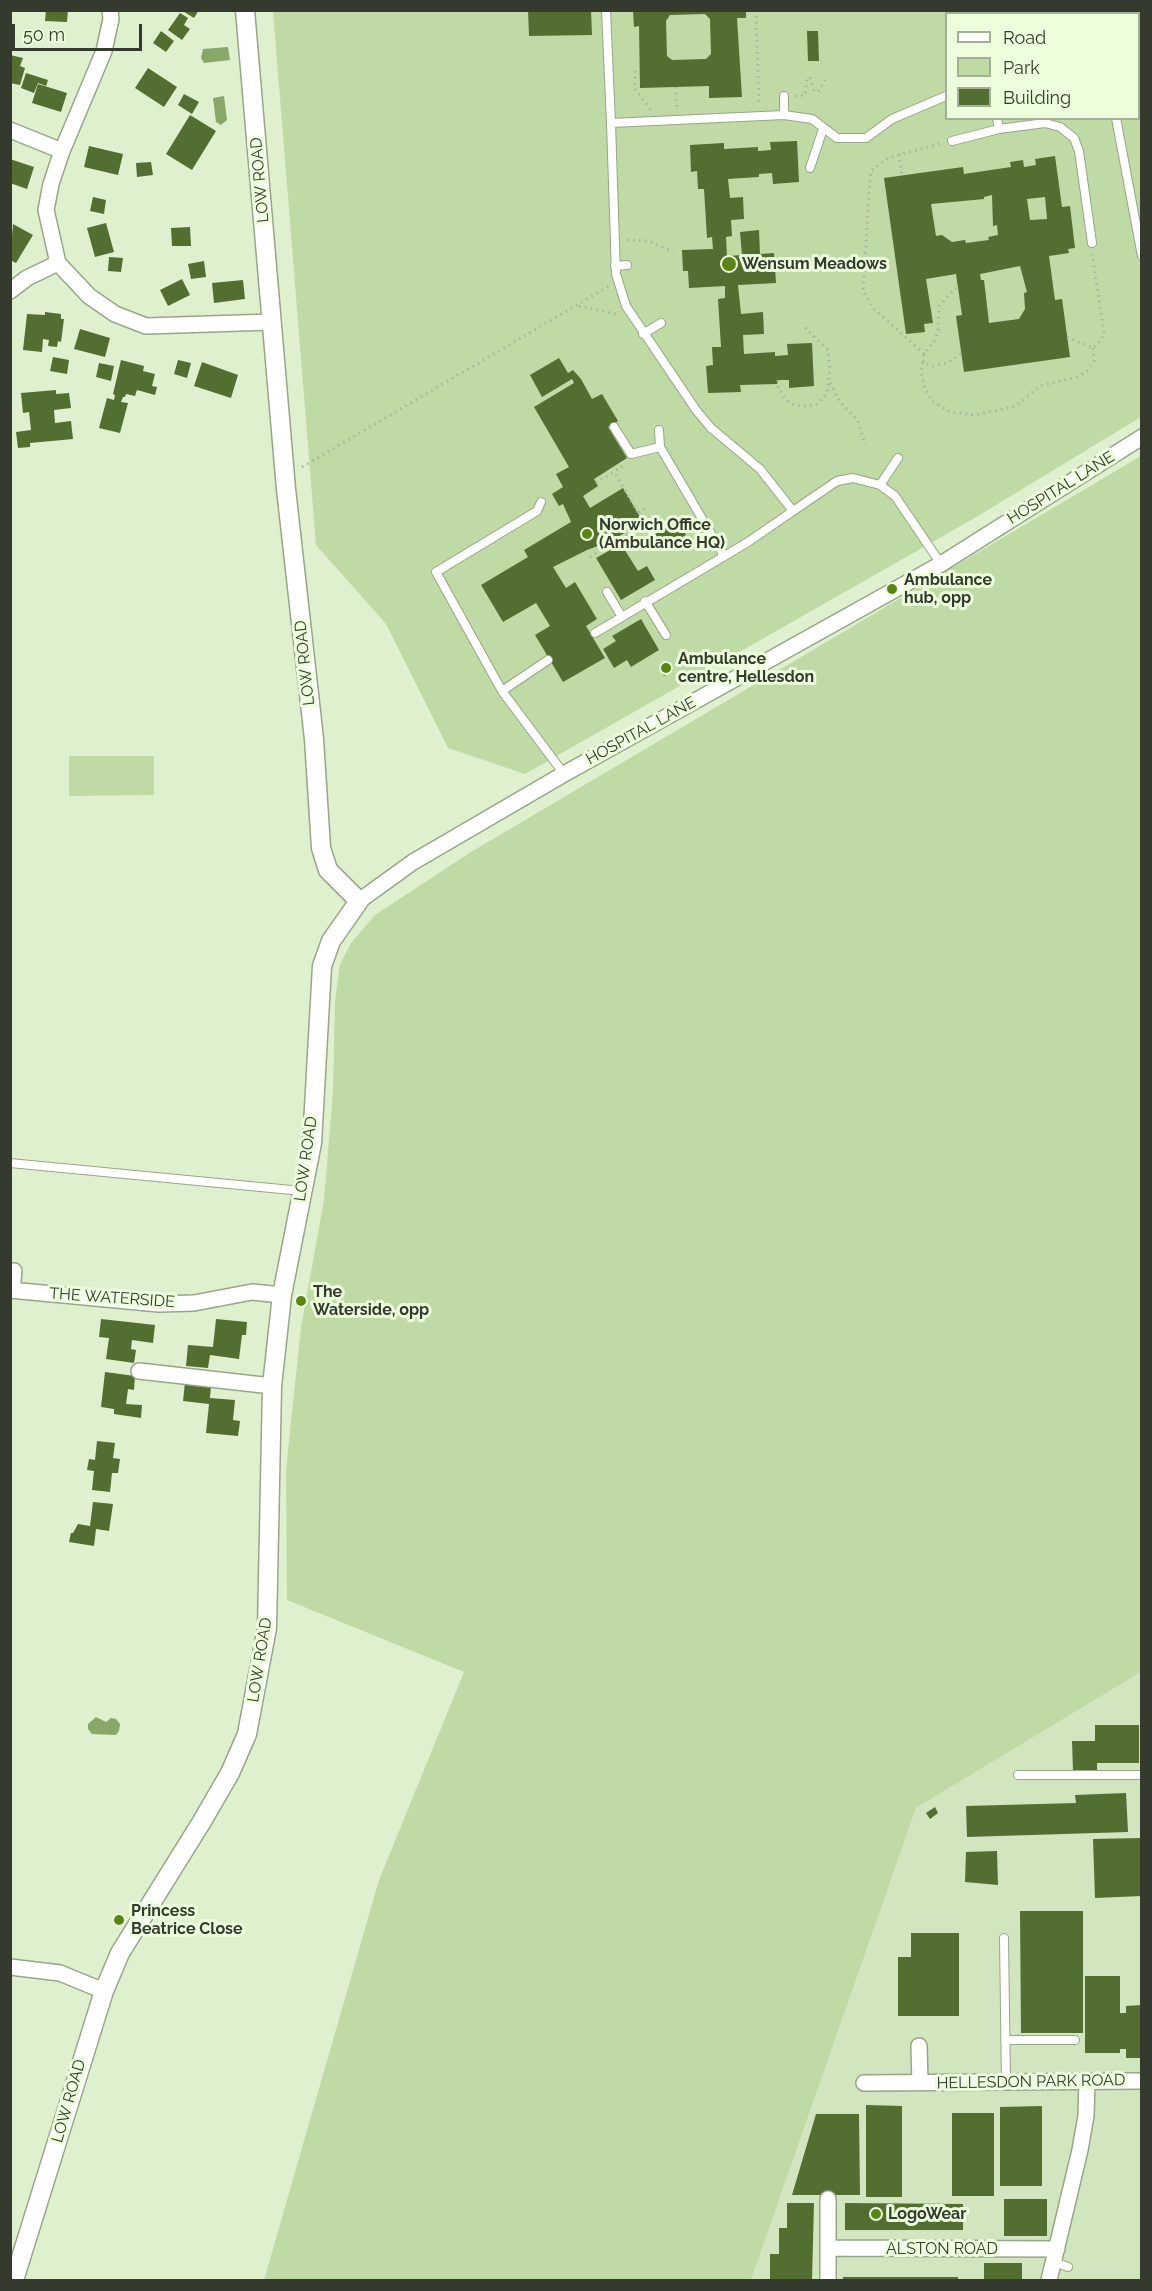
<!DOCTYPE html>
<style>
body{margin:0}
#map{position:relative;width:1152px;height:2291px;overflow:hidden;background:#dff0cf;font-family:Raleway,sans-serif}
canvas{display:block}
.frame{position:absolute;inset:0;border:12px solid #343b2e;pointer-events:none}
.legend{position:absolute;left:945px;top:12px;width:195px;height:108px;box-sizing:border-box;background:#ecfedc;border:2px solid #a2b096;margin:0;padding:8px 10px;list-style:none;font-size:18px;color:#343b2e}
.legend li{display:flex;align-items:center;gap:12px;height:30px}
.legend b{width:30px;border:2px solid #a2b096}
.scale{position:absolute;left:12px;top:24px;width:130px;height:27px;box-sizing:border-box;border:3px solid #343b2e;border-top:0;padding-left:8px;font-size:18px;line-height:21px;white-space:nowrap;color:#343b2e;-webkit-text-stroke:4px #ecfedc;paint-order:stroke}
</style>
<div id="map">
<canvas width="1152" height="2291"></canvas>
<div class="frame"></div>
<ul class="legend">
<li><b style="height:8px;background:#fff"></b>Road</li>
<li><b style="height:16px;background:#bfdaa5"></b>Park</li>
<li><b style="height:16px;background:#526e31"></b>Building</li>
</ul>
<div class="scale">50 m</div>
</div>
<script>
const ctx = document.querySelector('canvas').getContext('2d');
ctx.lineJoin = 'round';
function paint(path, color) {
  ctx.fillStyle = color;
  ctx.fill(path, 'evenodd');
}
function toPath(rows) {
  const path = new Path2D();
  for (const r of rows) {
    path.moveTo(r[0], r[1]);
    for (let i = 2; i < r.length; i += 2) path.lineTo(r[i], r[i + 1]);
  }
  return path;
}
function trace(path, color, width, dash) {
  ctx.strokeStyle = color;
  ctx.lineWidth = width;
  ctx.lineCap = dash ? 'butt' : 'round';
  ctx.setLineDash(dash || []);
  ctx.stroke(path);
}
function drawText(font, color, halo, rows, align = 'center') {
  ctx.font = font + ' Raleway,sans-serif';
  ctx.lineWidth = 6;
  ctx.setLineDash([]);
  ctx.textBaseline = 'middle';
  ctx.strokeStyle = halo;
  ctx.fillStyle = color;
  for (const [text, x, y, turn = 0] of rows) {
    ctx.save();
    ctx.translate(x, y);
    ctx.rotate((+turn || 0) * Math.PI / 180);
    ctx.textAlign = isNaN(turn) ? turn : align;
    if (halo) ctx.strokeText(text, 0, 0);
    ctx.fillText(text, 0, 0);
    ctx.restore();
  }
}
paint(toPath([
 [1141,1672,1141,2280,751,2280,916,1808]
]), '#d1e5be');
paint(toPath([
 [273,11,1141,11,1141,417,973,519,525,774,448,748,386,624,316,545],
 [946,14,1138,14,1138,118,946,118],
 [1141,456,1141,1672,916,1808,751,2280,264,2280,379,1880,464,1672,287,1600,286,1470,301,1327,324,1200,333,1092,335,1001,340,964,351,943,375,915,471,852],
 [69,756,154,756,154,795,69,796]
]), '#bfdaa5');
paint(toPath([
 [228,47,230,60,204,63,201,58,203,49],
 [224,96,227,120,221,125,216,122,213,98],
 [96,1717,106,1722,111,1718,116,1719,120,1724,119,1731,116,1735,92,1734,88,1729,88,1724]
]), '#88a768');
paint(toPath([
 [46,10,68,10,67,22,45,21],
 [181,10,199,10,194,18],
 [528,10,591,10,592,35,529,36],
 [633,10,746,10,746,18,737,18,742,97,709,98,709,86,640,88,639,26,634,27],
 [705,14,710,19,711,54,706,59,672,60,667,56,666,21,670,15],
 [1086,10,1142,10,1142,31,1138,31,1138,14,1086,14],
 [180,13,188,18,184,25,190,29,182,40,168,30],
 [161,31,174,41,166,52,153,43],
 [807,31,818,31,819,61,808,61],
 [1142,35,1142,54,1138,55,1138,36],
 [10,55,23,58,20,66,25,68,20,85,10,83],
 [148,68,177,87,164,107,135,88],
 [26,73,48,80,46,86,38,83,34,93,21,88],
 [38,84,67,93,61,112,32,103],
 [184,94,199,102,192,114,178,105],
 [190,115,216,131,192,170,166,154],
 [797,141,799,182,773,184,772,173,759,174,759,177,728,179,730,198,743,197,744,219,731,220,732,236,726,237,727,256,742,255,740,232,759,230,760,254,774,253,776,283,738,285,741,314,763,312,764,334,743,335,744,354,775,352,775,356,788,355,787,344,812,343,814,386,789,388,789,380,778,380,777,384,740,385,741,392,708,393,706,366,713,365,712,347,721,347,718,299,725,298,725,286,689,288,688,271,683,271,682,250,713,249,712,237,707,238,704,189,698,189,697,171,691,172,690,145,724,143,724,149,758,147,758,151,771,150,770,142],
 [89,146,123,154,118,175,84,167],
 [1055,156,1062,207,1070,206,1075,248,1068,249,1069,253,1049,256,1055,300,1062,299,1070,357,964,372,956,316,962,315,956,274,926,279,933,323,924,324,925,332,906,334,884,178,963,167,964,174,1011,167,1010,162,1023,160,1024,167,1036,165,1035,159],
 [992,195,993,226,997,225,998,235,988,237,989,240,966,243,965,240,952,242,942,235,936,236,931,204,984,199,984,197],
 [1045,197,1047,219,1030,220,1027,199],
 [1020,266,1027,292,1024,293,1025,309,1019,319,989,323,984,280,981,280,980,274],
 [10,159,34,167,27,189,10,183],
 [151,162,153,175,137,177,136,163],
 [93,197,106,200,104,214,90,211],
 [106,223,114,252,95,257,87,228],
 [13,224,33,235,16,263,10,260],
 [190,227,191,246,172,246,171,228],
 [109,257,123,258,121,272,108,271],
 [204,261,206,277,191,279,188,264],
 [182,279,190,295,168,306,160,290],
 [243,280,245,299,214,303,212,283],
 [45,312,61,314,61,319,64,319,61,342,58,341,57,347,48,346,49,340,43,339,42,352,23,350,27,314,45,315],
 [80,329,110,338,105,357,74,349],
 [53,357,69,360,67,374,50,371],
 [559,358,568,373,573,370,581,379,592,399,602,394,618,421,608,427,627,458,594,479,598,486,583,496,590,508,623,488,643,522,599,548,598,546,587,550,553,567,566,588,575,582,597,619,586,626,605,658,563,682,535,635,550,626,536,603,503,622,481,585,528,557,524,550,571,522,563,504,559,506,552,494,563,487,556,474,569,467,534,407,574,383,572,379,542,397,530,375],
 [121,360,144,366,143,371,155,374,152,386,157,387,155,395,137,390,135,396,126,394,125,397,123,397,121,402,128,403,120,433,99,428,107,398,114,400,115,395,113,394],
 [178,360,191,363,187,378,174,374],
 [202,362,238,375,231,398,194,386],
 [99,363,114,366,111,381,96,377],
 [56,390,56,394,69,393,71,408,54,410,55,423,71,421,73,439,30,443,30,447,18,448,16,432,31,430,29,412,23,413,21,393],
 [678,521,686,535,664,548,655,534],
 [621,544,638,571,647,566,655,580,621,600,596,558],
 [641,619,659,650,631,667,627,660,614,668,603,649,616,641,612,636],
 [668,661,673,670,664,676,659,666],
 [101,1319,155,1325,153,1343,132,1340,131,1349,136,1350,134,1363,106,1359,109,1338,99,1337],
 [216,1319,247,1322,246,1335,242,1335,239,1359,210,1355,208,1368,186,1366,188,1345,213,1347],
 [105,1372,135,1376,134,1390,128,1389,126,1404,142,1405,141,1418,114,1414,114,1409,101,1407],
 [185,1382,211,1385,210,1398,235,1400,233,1420,240,1421,238,1436,206,1433,209,1404,183,1401],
 [97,1441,115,1443,113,1458,120,1459,118,1473,112,1473,110,1492,92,1490,94,1471,87,1470,89,1459,95,1460],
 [93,1502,113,1504,109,1531,96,1529,94,1546,69,1542,71,1533,73,1533,78,1524,90,1526],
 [1095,1725,1139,1725,1139,1763,1097,1763,1097,1771,1073,1771,1072,1741,1095,1741],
 [1126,1793,1128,1832,967,1837,966,1806,1076,1803,1075,1795],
 [935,1807,938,1813,930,1819,926,1813],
 [1142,1838,1142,1896,1095,1898,1093,1839],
 [997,1851,998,1885,965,1882,966,1852],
 [1020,1911,1083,1911,1083,2033,1021,2033],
 [116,1915,124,1917,121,1926,114,1924],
 [911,1933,959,1933,959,2016,898,2016,898,1957,911,1957],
 [1085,1976,1120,1976,1120,2013,1126,2013,1126,2006,1142,2005,1142,2058,1126,2058,1126,2049,1120,2049,1120,2053,1085,2053],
 [866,2105,902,2106,902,2197,866,2197],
 [1042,2106,1042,2186,1000,2186,1000,2107],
 [952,2113,994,2113,994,2196,952,2196],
 [816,2114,859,2114,860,2195,792,2195],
 [1004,2199,1047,2199,1047,2236,1004,2236],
 [787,2203,814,2203,812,2280,770,2280,770,2254,779,2254,779,2228,787,2228],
 [845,2203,963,2204,963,2230,845,2230],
 [984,2263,1022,2263,1022,2280,984,2280],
 [843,2277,958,2277,958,2280,843,2280]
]), '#526e31');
const service = toPath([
 [606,10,611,123],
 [1059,14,1059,10],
 [784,115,784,96],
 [997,118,999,129,1045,123,1060,127,1074,138,1079,151,1092,243],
 [1116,118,1142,256],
 [952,141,999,129],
 [810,168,823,129],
 [615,266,627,265],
 [643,334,661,323],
 [614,427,631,454,660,447,724,556],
 [659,430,660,447],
 [880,485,898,458],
 [541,502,537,511,436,572,502,691,564,774],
 [941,564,895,496,880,485,853,478,837,481,793,511,760,469,711,428,696,410,626,306,616,274,611,123,784,115,812,119,837,138,866,138,892,119,946,96],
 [607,592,622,617],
 [645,601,666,635],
 [595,633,748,542,793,511],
 [502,691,548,660],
 [10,1163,302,1191],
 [1018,1775,1142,1775],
 [1004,1938,1006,2082],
 [1005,2040,1075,2040],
 [1054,2262,1068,2267]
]);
const minor = toPath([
 [110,10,111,19,104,51,62,151,51,184,46,210,58,263,89,296,115,314,146,326,272,322],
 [10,130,62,151],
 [10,291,27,278,58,263],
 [359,901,413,862,564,774,941,564,1142,437],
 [10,1290,159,1304,194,1303,252,1292,282,1295],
 [12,1290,14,1271],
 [139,1371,272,1386],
 [10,1967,60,1973,104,1991],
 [919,2046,920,2083],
 [864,2083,1142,2081],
 [828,2248,828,2199],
 [828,2280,828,2248,1057,2249],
 [1049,2280,1080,2150,1086,2116,1087,2081]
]);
const tertiary = toPath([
 [14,2280,104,1991,120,1953,201,1823,230,1773,247,1734,267,1628,272,1386,282,1295,312,1143,322,966,331,941,359,901,328,870,321,848,314,739,286,489,245,10]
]);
trace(service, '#97a688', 10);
trace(minor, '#97a688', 18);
trace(tertiary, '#97a688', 21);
trace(toPath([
 [756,10,759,106],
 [635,71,635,89,651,110],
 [676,87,677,109],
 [795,96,805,95,807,78,810,78,814,90,818,92,826,78],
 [899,154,902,175],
 [627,240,649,241,673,252],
 [579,306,616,314],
 [1067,337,1093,348,1102,339,1104,332,1092,254],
 [924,354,874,309,863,291,870,179,871,171,888,158,942,143],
 [961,354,947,363,933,366,923,362,921,372,925,388,931,400,950,412,976,415,1016,406,1040,386,1077,377,1087,371,1094,361,1093,348],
 [923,362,924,354,935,340,938,330,939,306,958,286],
 [778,380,778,388,784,397,791,404,801,406,816,405,827,393,830,369,828,350,806,329,804,323],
 [830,383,840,402,858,421,865,445],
 [302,467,609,286],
 [596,483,624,465],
 [639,513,648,506],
 [590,557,645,524,614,472]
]), '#a8b59b', 3, [1.5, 4.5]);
trace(service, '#fff', 8);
trace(minor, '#fff', 15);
trace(tertiary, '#fff', 18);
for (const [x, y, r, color] of [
 [729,264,8,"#598513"],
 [587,534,6,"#598513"],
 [892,589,6,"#598513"],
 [666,668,6,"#598513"],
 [301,1301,6,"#598513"],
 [119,1920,6,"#598513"],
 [876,2214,6,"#598513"]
]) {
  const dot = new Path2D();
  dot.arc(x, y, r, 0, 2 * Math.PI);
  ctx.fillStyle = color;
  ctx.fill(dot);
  trace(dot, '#ecfedc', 2);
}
drawText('16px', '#343b2e', '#ecfedc', [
 ["LOW ROAD",260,180,-95],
 ["HOSPITAL LANE",1061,488,-32],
 ["LOW ROAD",305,663,-96],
 ["HOSPITAL LANE",641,731,-29],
 ["LOW ROAD",306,1159,-82],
 ["THE WATERSIDE",112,1298,4],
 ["LOW ROAD",260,1660,-81],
 ["HELLESDON PARK ROAD",1031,2082,-1],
 ["LOW ROAD",69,2101,-74],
 ["ALSTON ROAD",942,2249]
]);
drawText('bold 16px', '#343b2e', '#ecfedc', [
 ["Wensum Meadows",742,264],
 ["Norwich Office",599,525],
 ["(Ambulance HQ)",599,543],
 ["Ambulance",904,580],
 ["hub, opp",904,598],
 ["Ambulance",678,659],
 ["centre, Hellesdon",678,677],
 ["The",313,1292],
 ["Waterside, opp",313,1310],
 ["Princess",131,1911],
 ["Beatrice Close",131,1929],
 ["LogoWear",888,2214]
], 'left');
</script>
